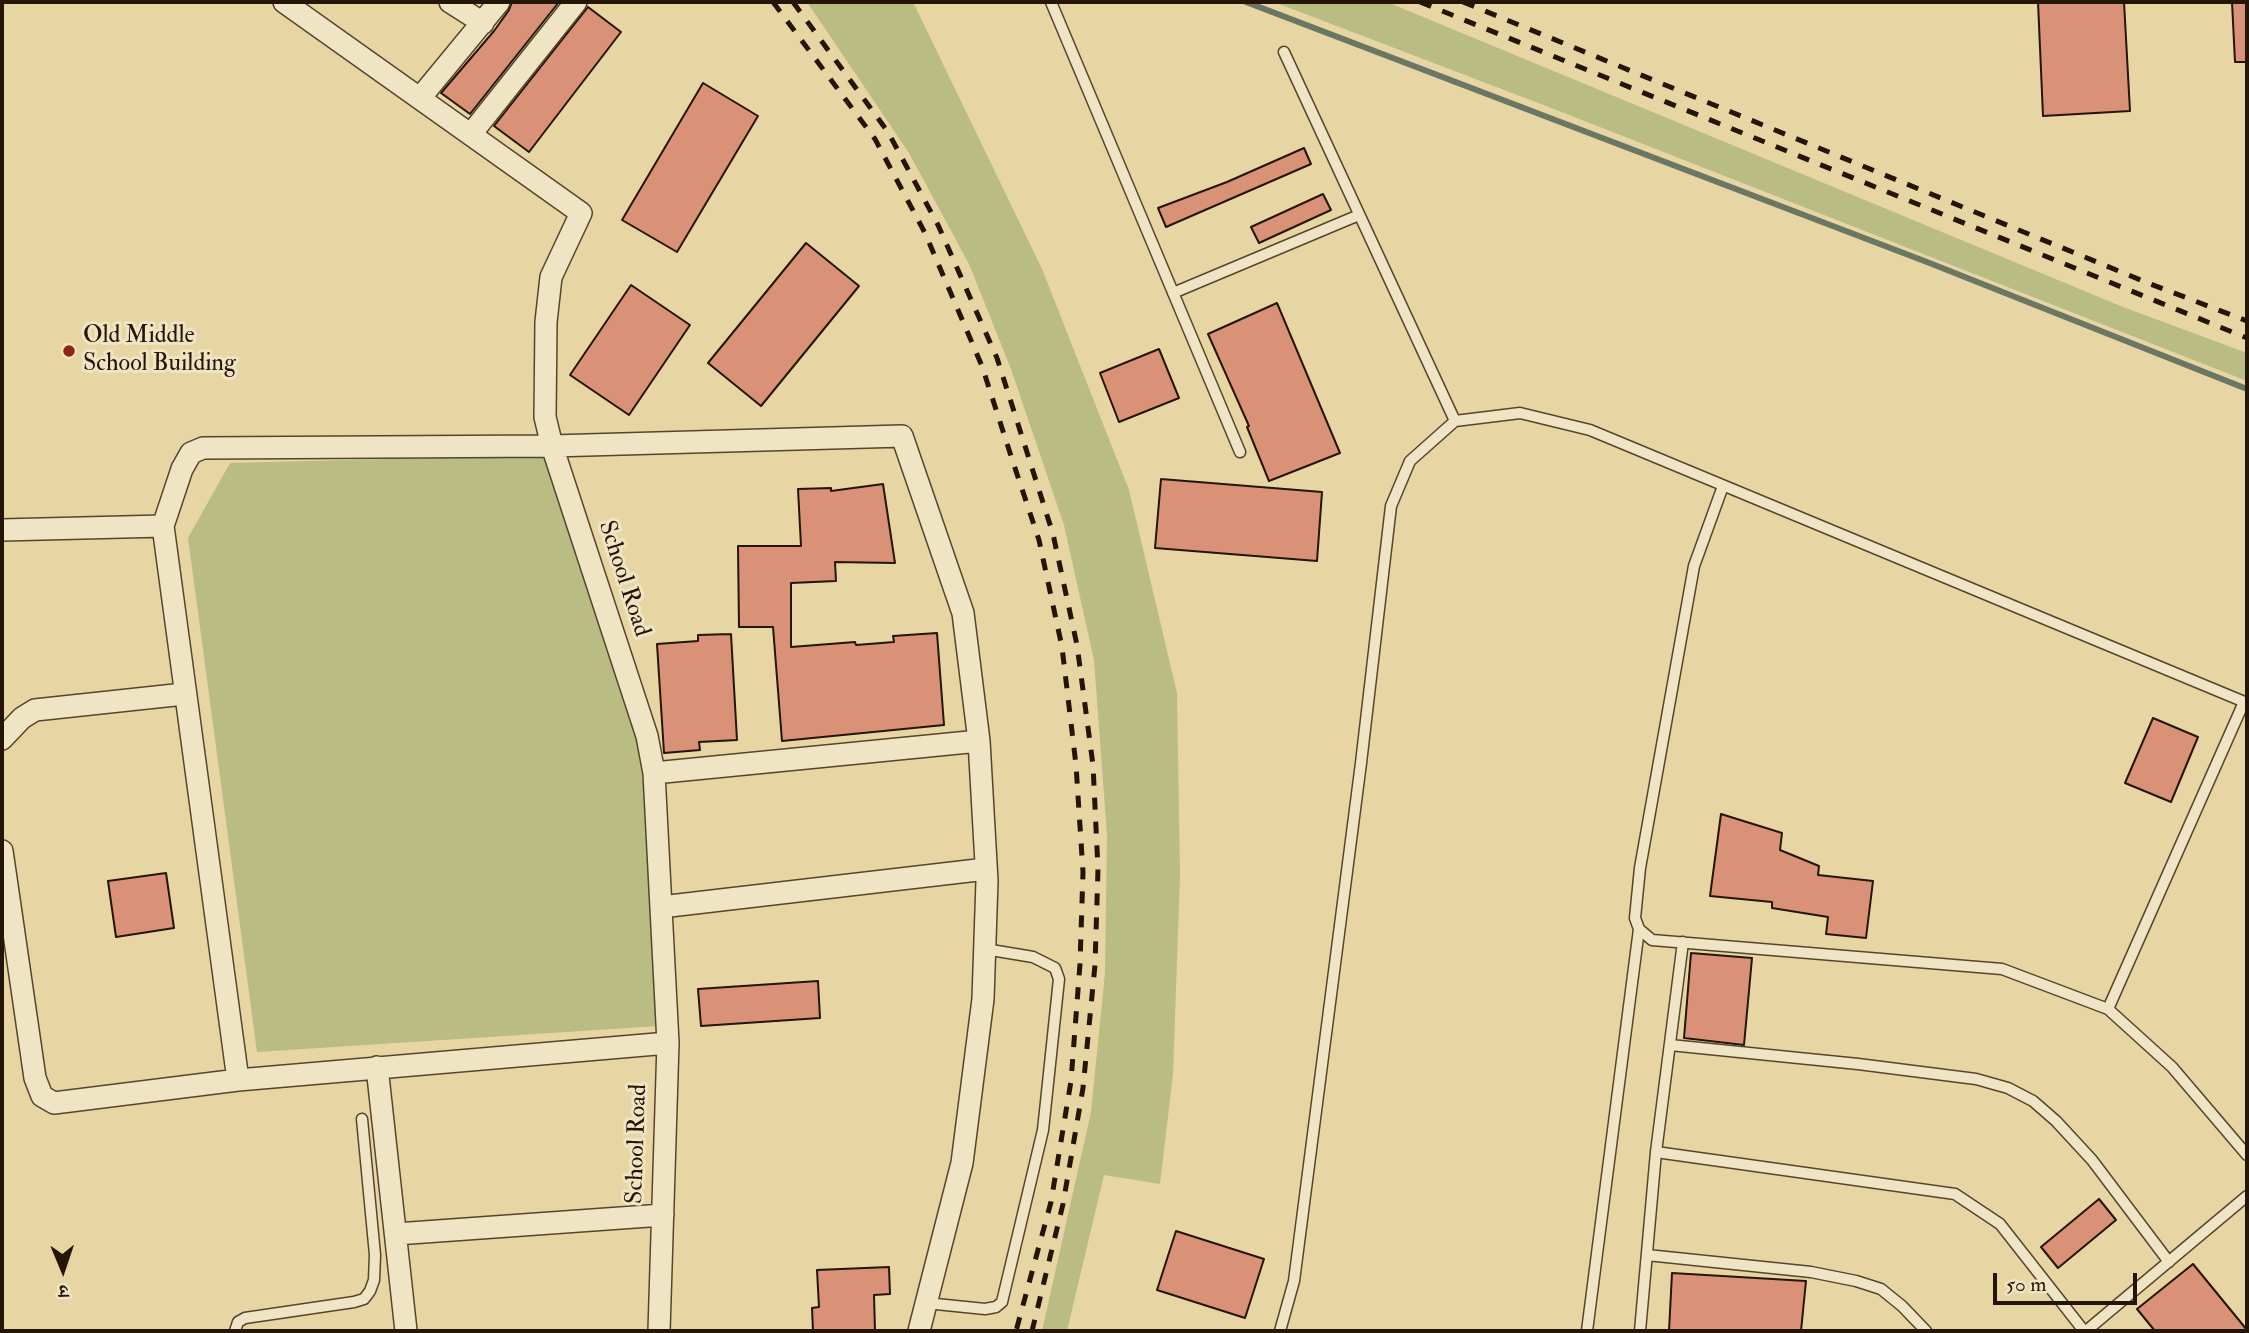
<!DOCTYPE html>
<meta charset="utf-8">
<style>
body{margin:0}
#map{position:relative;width:2249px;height:1333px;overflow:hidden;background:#e7d5a3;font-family:"IM FELL Double Pica","Noto Serif Devanagari",serif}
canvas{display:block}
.frame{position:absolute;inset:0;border:4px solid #251506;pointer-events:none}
.north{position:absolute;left:28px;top:1235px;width:70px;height:70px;-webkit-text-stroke:5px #efe4c3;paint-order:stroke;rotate:178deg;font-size:19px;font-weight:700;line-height:28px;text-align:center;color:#251506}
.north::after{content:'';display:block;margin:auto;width:24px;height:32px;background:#251506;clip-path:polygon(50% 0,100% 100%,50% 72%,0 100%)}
.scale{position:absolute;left:1993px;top:1273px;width:144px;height:32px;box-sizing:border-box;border:4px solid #251506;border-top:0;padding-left:9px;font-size:21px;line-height:24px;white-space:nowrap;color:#251506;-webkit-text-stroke:5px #efe4c3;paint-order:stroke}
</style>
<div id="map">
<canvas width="2249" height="1333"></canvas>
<div class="frame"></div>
<div class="north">उ</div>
<div class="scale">50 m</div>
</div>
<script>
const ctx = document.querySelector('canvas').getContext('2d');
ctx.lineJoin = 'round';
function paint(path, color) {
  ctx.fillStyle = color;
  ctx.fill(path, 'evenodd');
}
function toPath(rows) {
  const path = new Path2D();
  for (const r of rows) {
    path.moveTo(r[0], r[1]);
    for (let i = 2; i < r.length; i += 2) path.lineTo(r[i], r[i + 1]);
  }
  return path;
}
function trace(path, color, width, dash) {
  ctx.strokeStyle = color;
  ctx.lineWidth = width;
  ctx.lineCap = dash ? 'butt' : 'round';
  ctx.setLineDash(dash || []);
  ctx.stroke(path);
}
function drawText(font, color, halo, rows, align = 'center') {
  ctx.font = font + ' "IM FELL Double Pica",serif';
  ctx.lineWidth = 6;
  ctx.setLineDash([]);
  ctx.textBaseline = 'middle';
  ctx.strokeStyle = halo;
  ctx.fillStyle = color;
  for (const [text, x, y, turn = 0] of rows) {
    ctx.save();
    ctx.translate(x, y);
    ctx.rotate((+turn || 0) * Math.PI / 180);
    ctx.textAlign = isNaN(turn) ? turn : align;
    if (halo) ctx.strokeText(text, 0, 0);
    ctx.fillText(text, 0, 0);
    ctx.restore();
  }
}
paint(toPath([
 [807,2,913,2,1042,269,1129,490,1177,693,1180,875,1173,1074,1160,1184,1104,1175,1067,1331,1042,1331,1091,1112,1105,973,1107,835,1094,660,1064,525,1011,369,969,264,909,153],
 [1274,2,1387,2,2123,307,2247,353,2247,381,1554,109],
 [543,455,641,750,659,1026,257,1052,188,538,230,463]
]), '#b9bc83');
trace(toPath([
 [1246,2,1927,262,2247,389]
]), '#697764', 6);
const building = toPath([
 [512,2,559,2,470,114,441,93,494,31,509,10,512,2],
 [2038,2,2124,2,2130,111,2043,116,2038,2],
 [2232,2,2247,2,2247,62,2235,62,2232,2],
 [588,7,621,32,529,152,494,126,588,7],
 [703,83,758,116,677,252,622,220,703,83],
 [1304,148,1311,164,1166,227,1158,208,1227,182,1304,148],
 [1323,194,1331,210,1259,243,1251,227,1323,194],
 [806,243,859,286,761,406,708,363,806,243],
 [631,285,690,325,629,415,570,375,631,285],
 [1277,303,1340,453,1269,481,1247,427,1249,426,1208,334,1277,303],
 [1159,349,1179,398,1119,422,1100,373,1159,349],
 [1161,479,1322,492,1317,561,1155,548,1161,479],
 [883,484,895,563,835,562,836,581,791,583,791,647,855,642,856,645,894,642,893,636,937,633,944,725,782,741,773,627,739,627,738,546,801,546,798,489,831,488,831,491,883,484],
 [731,634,737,740,699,742,700,750,664,753,657,644,698,641,698,635,731,634],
 [2153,718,2198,737,2171,802,2125,783,2153,718],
 [1721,814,1782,833,1780,850,1819,866,1818,875,1873,881,1866,938,1826,934,1828,917,1772,908,1772,902,1710,896,1721,814],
 [166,873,174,928,116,937,108,881,166,873],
 [1691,953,1752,958,1744,1045,1684,1038,1691,953],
 [818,981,820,1018,701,1026,698,989,818,981],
 [2099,1199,2116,1220,2058,1268,2041,1247,2099,1199],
 [1176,1231,1264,1259,1245,1318,1157,1290,1176,1231],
 [2193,1264,2247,1330,2247,1331,2155,1331,2137,1309,2193,1264],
 [889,1267,890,1294,874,1295,875,1331,813,1331,812,1308,819,1307,817,1270,889,1267],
 [1672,1273,1806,1281,1801,1331,1669,1331,1672,1273]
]);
paint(building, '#d99277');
trace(building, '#251506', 2);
const lane = toPath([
 [1051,2,1240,452],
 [1284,52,1455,421],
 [1173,293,1359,215],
 [1723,486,1694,566,1640,868,1635,918,1639,929,1652,940,2002,969,2108,1009,2172,1067,2247,1155],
 [2108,1009,2244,702],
 [1670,1045,1858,1064,1976,1079,2008,1088,2033,1101,2056,1121,2092,1160,2169,1262],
 [1656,1152,1955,1194,2000,1224,2084,1331],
 [1647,1255,1811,1272,1856,1281,1881,1289,1902,1306,1926,1331],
 [926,1303,985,1309,996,1307,1002,1302,1043,1130,1059,979,1055,968,1033,957,985,949],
 [235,1331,238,1322,245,1318,354,1302,364,1299,370,1291,374,1280,375,1255,362,1119],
 [1280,1331,1294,1281,1361,763,1391,506,1410,461,1455,421,1520,413,1590,430,2247,703],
 [1587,1331,1639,929],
 [1640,1331,1656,1152,1683,942],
 [2086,1331,2247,1196]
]);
const street = toPath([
 [284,2,581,213,551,277,546,322,545,417,552,446,647,736,654,773,668,1043,659,1331],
 [450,2,483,23],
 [420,98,499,2],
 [471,134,576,2],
 [2,530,163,526],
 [2,739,22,718,35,710,184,694],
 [654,773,979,741],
 [2,851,35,1078,42,1096,54,1103,238,1080,668,1043],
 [661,907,986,869],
 [377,1067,406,1331],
 [238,1080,163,526,182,469,191,453,203,448,552,446,902,436,963,613,979,741,987,881,983,999,962,1163,919,1331],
 [396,1234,663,1215]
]);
trace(lane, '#56452d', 13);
trace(street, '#56452d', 24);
trace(lane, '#efe4c3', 10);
trace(street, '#efe4c3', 21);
trace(toPath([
 [773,2,875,139,925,233,982,366,1011,456,1039,540,1062,647,1076,765,1083,872,1080,964,1071,1081,1051,1202,1016,1331],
 [793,2,888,132,938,225,997,358,1053,534,1077,645,1093,765,1098,869,1095,965,1083,1088,1063,1204,1032,1331],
 [1420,2,2247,338],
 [1463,2,2148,283,2247,321]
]), '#251506', 5, [12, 12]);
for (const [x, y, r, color] of [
 [69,351,7,"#8f2418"]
]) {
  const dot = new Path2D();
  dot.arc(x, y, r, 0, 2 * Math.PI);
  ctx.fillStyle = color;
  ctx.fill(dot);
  trace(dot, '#efe4c3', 2.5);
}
drawText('24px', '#251506', '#efe4c3', [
 ["Old Middle",83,337],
 ["School Building",83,365]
], 'left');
drawText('24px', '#251506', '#efe4c3', [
 ["School Road",623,579,72],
 ["School Road",638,1144,-88]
]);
</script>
